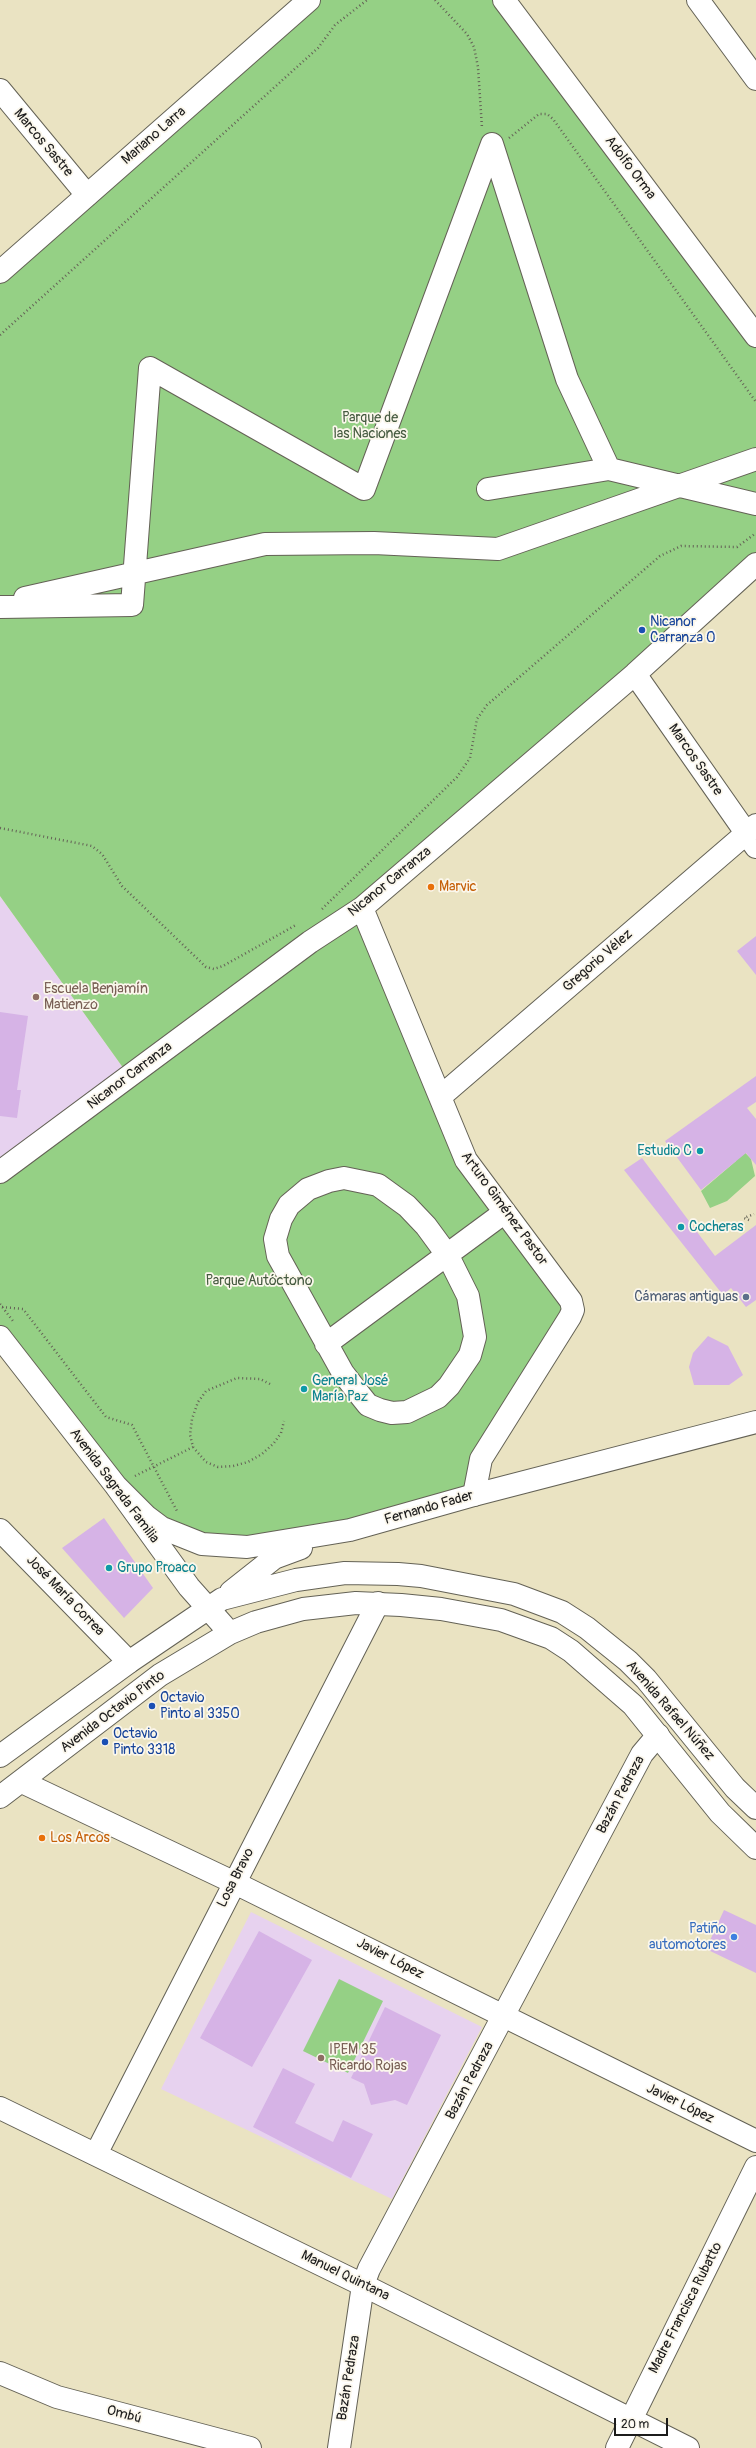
<!DOCTYPE html>
<meta charset="utf-8">
<style>
body{margin:0}
#map{position:relative;width:756px;height:2448px;overflow:hidden;background:#eae3c2;font-family:Pangolin,sans-serif}
canvas{display:block}
.scale{position:absolute;left:614px;top:2418px;width:54px;height:18px;box-sizing:border-box;border:2px solid #1c1c1c;border-top:0;padding-left:5px;font-size:12px;line-height:14px;white-space:nowrap;color:#1c1c1c;-webkit-text-stroke:3px #fbf7ec;paint-order:stroke}
</style>
<div id="map">
<canvas width="756" height="2448"></canvas>
<div class="scale">20 m</div>
</div>
<script>
const ctx = document.querySelector('canvas').getContext('2d');
ctx.lineJoin = 'round';
function paint(path, color) {
  ctx.fillStyle = color;
  ctx.fill(path, 'evenodd');
}
function toPath(rows) {
  const path = new Path2D();
  for (const r of rows) {
    path.moveTo(r[0], r[1]);
    for (let i = 2; i < r.length; i += 2) path.lineTo(r[i], r[i + 1]);
  }
  return path;
}
function trace(path, color, width, dash) {
  ctx.strokeStyle = color;
  ctx.lineWidth = width;
  ctx.lineCap = dash ? 'butt' : 'round';
  ctx.setLineDash(dash || []);
  ctx.stroke(path);
}
function drawText(font, color, halo, rows, align = 'center') {
  ctx.font = font + ' Pangolin,sans-serif';
  ctx.lineWidth = 3.5;
  ctx.setLineDash([]);
  ctx.textBaseline = 'middle';
  ctx.strokeStyle = halo;
  ctx.fillStyle = color;
  for (const [text, x, y, turn = 0] of rows) {
    ctx.save();
    ctx.translate(x, y);
    ctx.rotate((+turn || 0) * Math.PI / 180);
    ctx.textAlign = isNaN(turn) ? turn : align;
    if (halo) ctx.strokeText(text, 0, 0);
    ctx.fillText(text, 0, 0);
    ctx.restore();
  }
}
paint(toPath([
 [0,896,129,1076,0,1172],
 [251,1912,482,2027,392,2199,161,2089]
]), '#e7d2ef');
paint(toPath([
 [309,0,504,0,756,336,756,564,362,908,466,1160,570,1317,474,1495,350,1530,202,1544,162,1528,0,1337,0,1172,129,1076,0,896,0,272],
 [726,1132,751,1159,755,1176,727,1201,710,1208,701,1191,736,1161],
 [339,1979,383,2001,348,2073,303,2051]
]), '#95d085');
paint(toPath([
 [756,936,756,975,737,951],
 [0,1012,28,1016,17,1090,21,1090,17,1118,0,1116],
 [756,1076,756,1102,747,1108,756,1119,756,1165,746,1153,701,1190,665,1141],
 [642,1158,715,1256,756,1225,756,1300,746,1307,731,1288,723,1295,624,1170],
 [708,1336,728,1346,743,1375,729,1385,694,1385,689,1367,693,1353],
 [104,1518,153,1588,124,1618,62,1548],
 [724,1910,756,1925,756,1973,706,1949],
 [259,1931,312,1960,252,2067,200,2038],
 [385,2007,441,2035,407,2105,395,2100,371,2105,364,2084,351,2078],
 [283,2068,315,2084,295,2123,333,2142,343,2120,373,2134,351,2178,253,2127]
]), '#d6b3e6');
const minor = toPath([
 [504,0,756,336],
 [698,0,756,79],
 [0,90,87,195],
 [488,489,609,469,756,504],
 [25,598,265,544,374,543,498,549,756,459],
 [0,607,132,605,150,368,364,489,492,144,567,379,609,469],
 [635,674,756,847],
 [362,908,466,1160,571,1301,573,1310,570,1317,481,1459,474,1495],
 [440,1097,756,825],
 [0,1172,310,942,362,908,635,674,756,564],
 [344,1178,378,1185,407,1206,426,1226,448,1256,468,1296,475,1337,470,1355,449,1386,438,1397,407,1412,392,1413,380,1410,368,1405,360,1395,343,1373,278,1256,275,1239,281,1219,289,1205,308,1189,329,1181,344,1178],
 [326,1344,505,1212],
 [0,1530,129,1662],
 [22,1782,233,1882,756,2141],
 [0,2108,363,2285,688,2448],
 [96,2154,378,1603],
 [0,2373,57,2397,250,2448],
 [339,2448,363,2285,369,2269,642,1754,658,1735],
 [617,2448,756,2167]
]);
const major = toPath([
 [0,272,309,0],
 [0,1337,116,1486,189,1587,230,1633],
 [116,1486,146,1516,162,1528,202,1544,247,1547,350,1530,474,1495,756,1422],
 [231,1592,274,1558,301,1548],
 [0,1756,129,1662,222,1599,296,1580,345,1573,398,1574,421,1576,514,1594,562,1612,587,1628,628,1661,646,1679,735,1788,756,1808],
 [0,1797,160,1675,230,1633,256,1622,303,1609,356,1603,401,1605,441,1609,501,1620,551,1638,571,1651,633,1705,720,1813,756,1848]
]);
trace(minor, '#646256', 24);
trace(major, '#646256', 24);
trace(toPath([
 [435,0,467,34,474,47,478,67,482,128],
 [509,138,539,114,547,114,553,119,756,402],
 [0,335,318,48,335,25,367,0],
 [0,828,92,846,102,854,122,886,206,967,214,969,223,966,296,925],
 [322,909,457,777,470,758,477,719,487,705,660,556,681,546,737,547,756,533],
 [749,1220,744,1218,754,1214],
 [0,1304,13,1321],
 [2,1307,23,1309,106,1417,132,1425,178,1513],
 [270,1384,260,1379,237,1378,206,1391,198,1402,192,1419,190,1435,193,1447,206,1462,218,1467,233,1466,248,1462,262,1454,274,1443,281,1433,284,1421],
 [135,1476,193,1447]
]), '#646256', 2.5, [1, 3]);
trace(minor, '#fff', 22);
trace(major, '#fff', 22);
for (const [x, y, r, color] of [
 [642,630,4,"#1a4fb4"],
 [431,887,4,"#e8710a"],
 [36,997,4,"#8d6e63"],
 [700,1151,4,"#0f9aa8"],
 [681,1227,4,"#0f9aa8"],
 [746,1297,4,"#5c6f8a"],
 [304,1389,4,"#0f9aa8"],
 [109,1568,4,"#0f9aa8"],
 [152,1706,4,"#1a4fb4"],
 [105,1742,4,"#1a4fb4"],
 [42,1838,4,"#e8710a"],
 [734,1937,4,"#3f7fe0"],
 [321,2058,4,"#8d6e63"]
]) {
  const dot = new Path2D();
  dot.arc(x, y, r, 0, 2 * Math.PI);
  ctx.fillStyle = color;
  ctx.fill(dot);
  trace(dot, '#fbf7ec', 1.5);
}
drawText('14px', '#1c1c1c', '#fbf7ec', [
 ["Mariano Larra",154,136,-41],
 ["Marcos Sastre",43,143,50],
 ["Adolfo Orma",630,168,53],
 ["Marcos Sastre",695,760,55],
 ["Nicanor Carranza",390,882,-39],
 ["Gregorio Vélez",598,961,-41],
 ["Nicanor Carranza",130,1076,-37],
 ["Arturo Giménez Pastor",504,1209,54],
 ["Avenida Sagrada Familia",114,1486,53],
 ["Fernando Fader",429,1508,-16],
 ["José María Correa",65,1596,46],
 ["Avenida Rafael Núñez",670,1711,49],
 ["Avenida Octavio Pinto",113,1712,-37],
 ["Bazán Pedraza",621,1795,-62],
 ["Losa Bravo",236,1878,-63],
 ["Javier López",390,1959,27],
 ["Bazán Pedraza",470,2081,-62],
 ["Javier López",680,2104,26],
 ["Manuel Quintana",345,2276,26],
 ["Madre Francisca Rubatto",686,2308,-63],
 ["Bazán Pedraza",349,2378,-81],
 ["Ombú",124,2415,15]
]);
drawText('14px', '#465b41', '#fbf7ec', [
 ["Parque de",370,418],
 ["las Naciones",370,434],
 ["Parque Autóctono",259,1281]
]);
drawText('14px', '#164399', '#fbf7ec', [
 ["Nicanor",650,622],
 ["Carranza 0",650,638],
 ["Octavio",160,1698],
 ["Pinto al 3350",160,1714],
 ["Octavio",113,1734],
 ["Pinto 3318",113,1750]
], 'left');
drawText('14px', '#c56008', '#fbf7ec', [
 ["Marvic",439,887],
 ["Los Arcos",50,1838]
], 'left');
drawText('14px', '#785e54', '#fbf7ec', [
 ["Escuela Benjamín",44,989],
 ["Matienzo",44,1005],
 ["IPEM 35",329,2050],
 ["Ricardo Rojas",329,2066]
], 'left');
drawText('14px', '#0d838f', '#fbf7ec', [
 ["Estudio C",692,1151,"right"],
 ["Cocheras",689,1227],
 ["General José",312,1381],
 ["María Paz",312,1397],
 ["Grupo Proaco",117,1568]
], 'left');
drawText('14px', '#4e5e75', '#fbf7ec', [
 ["Cámaras antiguas",738,1297]
], 'right');
drawText('14px', '#366cbe', '#fbf7ec', [
 ["Patiño",726,1929],
 ["automotores",726,1945]
], 'right');
</script>
